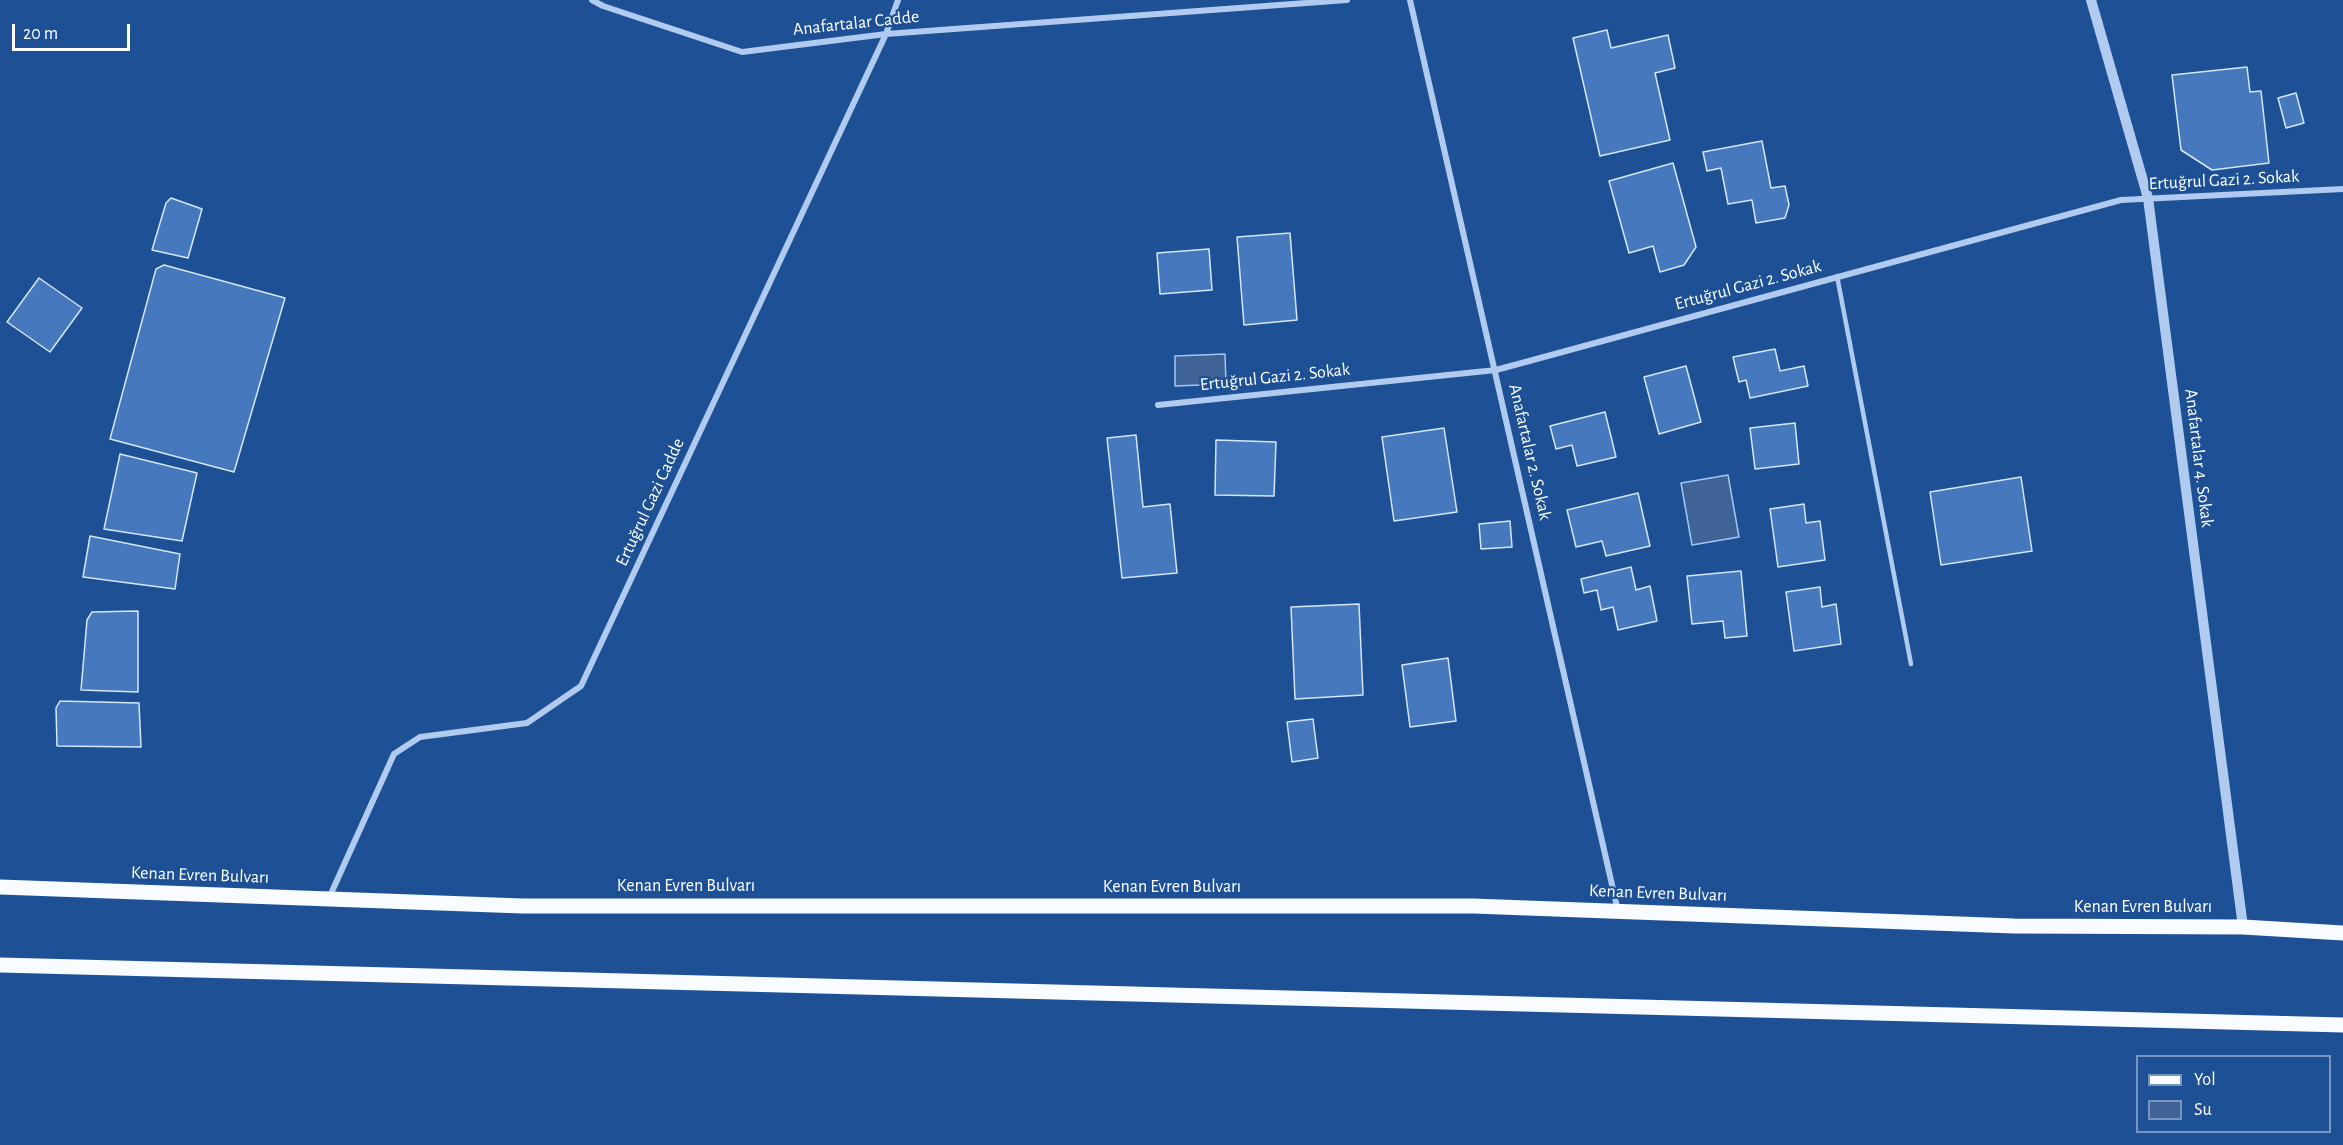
<!DOCTYPE html>
<meta charset="utf-8">
<style>
body{margin:0}
#map{position:relative;width:2343px;height:1145px;overflow:hidden;background:#1d5095;font-family:"Alegreya Sans",sans-serif}
canvas{display:block}
.legend{position:absolute;left:2136px;top:1055px;width:195px;height:78px;box-sizing:border-box;background:#1d5095;border:2px solid #7796bf;margin:0;padding:8px 10px;list-style:none;font-size:18px;color:#fff}
.legend li{display:flex;align-items:center;gap:12px;height:30px}
.legend b{width:30px;border:2px solid #7796bf}
.scale{position:absolute;left:12px;top:24px;width:118px;height:27px;box-sizing:border-box;border:3px solid #fff;border-top:0;padding-left:8px;font-size:18px;line-height:21px;white-space:nowrap;color:#fff;-webkit-text-stroke:4px #1d5095;paint-order:stroke}
</style>
<div id="map">
<canvas width="2343" height="1145"></canvas>
<ul class="legend">
<li><b style="height:8px;background:#f8fbff"></b>Yol</li>
<li><b style="height:16px;background:#3f6396"></b>Su</li>
</ul>
<div class="scale">20 m</div>
</div>
<script>
const ctx = document.querySelector('canvas').getContext('2d');
ctx.lineJoin = 'round';
function paint(path, color) {
  ctx.fillStyle = color;
  ctx.fill(path, 'evenodd');
}
function toPath(rows) {
  const path = new Path2D();
  for (const r of rows) {
    path.moveTo(r[0], r[1]);
    for (let i = 2; i < r.length; i += 2) path.lineTo(r[i], r[i + 1]);
  }
  return path;
}
function trace(path, color, width, dash) {
  ctx.strokeStyle = color;
  ctx.lineWidth = width;
  ctx.lineCap = dash ? 'butt' : 'round';
  ctx.setLineDash(dash || []);
  ctx.stroke(path);
}
function drawText(font, color, halo, rows, align = 'center') {
  ctx.font = font + ' "Alegreya Sans",sans-serif';
  ctx.lineWidth = 4.5;
  ctx.setLineDash([]);
  ctx.textBaseline = 'middle';
  ctx.strokeStyle = halo;
  ctx.fillStyle = color;
  for (const [text, x, y, turn = 0] of rows) {
    ctx.save();
    ctx.translate(x, y);
    ctx.rotate((+turn || 0) * Math.PI / 180);
    ctx.textAlign = isNaN(turn) ? turn : align;
    if (halo) ctx.strokeText(text, 0, 0);
    ctx.fillText(text, 0, 0);
    ctx.restore();
  }
}
const water = toPath([
 [1225,354,1226,384,1175,386,1175,356,1225,354],
 [1728,475,1739,537,1692,545,1681,483,1728,475]
]);
paint(water, '#3f6396');
trace(water, '#a3c6f1', 1.5);
const building = toPath([
 [1607,30,1611,48,1668,35,1675,68,1655,73,1670,140,1600,156,1573,38,1607,30],
 [2247,67,2250,92,2261,91,2269,163,2212,170,2181,150,2172,75,2247,67],
 [2296,93,2304,123,2286,128,2278,98,2296,93],
 [1762,141,1771,188,1785,186,1789,205,1785,218,1756,223,1752,200,1728,204,1721,168,1707,171,1703,152,1762,141],
 [1673,163,1696,247,1684,265,1660,272,1653,246,1629,253,1609,181,1673,163],
 [171,198,202,209,188,258,152,250,166,203,171,198],
 [1290,233,1297,320,1244,325,1237,237,1290,233],
 [1209,249,1212,290,1160,294,1157,253,1209,249],
 [164,265,285,298,234,472,110,439,156,269,164,265],
 [39,278,82,308,50,352,7,322,39,278],
 [1775,349,1780,371,1804,366,1808,386,1750,398,1746,380,1739,382,1733,357,1775,349],
 [1686,366,1701,422,1659,434,1644,377,1686,366],
 [1605,412,1616,457,1577,466,1572,445,1556,449,1550,426,1605,412],
 [1795,423,1799,464,1755,469,1750,428,1795,423],
 [1444,428,1457,512,1394,521,1382,437,1444,428],
 [1136,435,1143,507,1170,504,1177,573,1122,578,1107,438,1136,435],
 [1216,440,1276,442,1274,496,1215,495,1216,440],
 [120,454,197,473,182,541,104,529,120,454],
 [2021,477,2032,551,1941,565,1930,492,2021,477],
 [1638,493,1650,546,1606,556,1602,541,1576,547,1567,510,1638,493],
 [1804,504,1806,523,1820,521,1825,560,1778,567,1770,509,1804,504],
 [1510,521,1512,547,1481,549,1479,524,1510,521],
 [90,536,180,554,175,589,83,577,90,536],
 [1631,567,1636,590,1650,586,1657,621,1618,630,1613,607,1601,610,1597,590,1584,593,1581,579,1631,567],
 [1741,571,1747,636,1725,638,1723,621,1692,624,1687,576,1741,571],
 [1820,587,1822,607,1836,604,1841,644,1794,651,1786,592,1820,587],
 [1359,604,1363,695,1295,699,1291,607,1359,604],
 [138,611,138,692,81,690,87,620,92,612,138,611],
 [1448,658,1456,721,1410,727,1402,665,1448,658],
 [60,701,139,703,141,747,57,746,56,708,60,701],
 [1313,719,1318,758,1292,762,1287,722,1313,719]
]);
paint(building, '#4578bc');
trace(building, '#d6e6fb', 1.5);
trace(toPath([
 [1837,276,1911,664]
]), '#b0cbef', 4.5);
trace(toPath([
 [592,0,603,6,742,52,886,34,1347,0],
 [1410,0,1618,911],
 [1158,405,1496,370,2121,200,2343,189],
 [329,898,394,754,420,737,527,723,581,686,886,34,898,0]
]), '#b0cbef', 6);
trace(toPath([
 [2091,0,2148,198,2243,927]
]), '#b0cbef', 10);
trace(toPath([
 [0,887,522,906,1473,906,2014,926,2243,927,2343,933],
 [0,965,2343,1025]
]), '#f8fbff', 15);
drawText('18px', '#fff', '#1d5095', [
 ["Anafartalar Cadde",856,23,-6],
 ["Ertuğrul Gazi 2. Sokak",2224,180,-3],
 ["Ertuğrul Gazi 2. Sokak",1748,285,-15],
 ["Ertuğrul Gazi 2. Sokak",1275,377,-6],
 ["Anafartalar 2. Sokak",1530,452,77],
 ["Anafartalar 4. Sokak",2199,458,83],
 ["Ertuğrul Gazi Cadde",650,502,-65],
 ["Kenan Evren Bulvarı",200,875,2],
 ["Kenan Evren Bulvarı",686,886],
 ["Kenan Evren Bulvarı",1172,887],
 ["Kenan Evren Bulvarı",1658,893,2],
 ["Kenan Evren Bulvarı",2143,907]
]);
</script>
